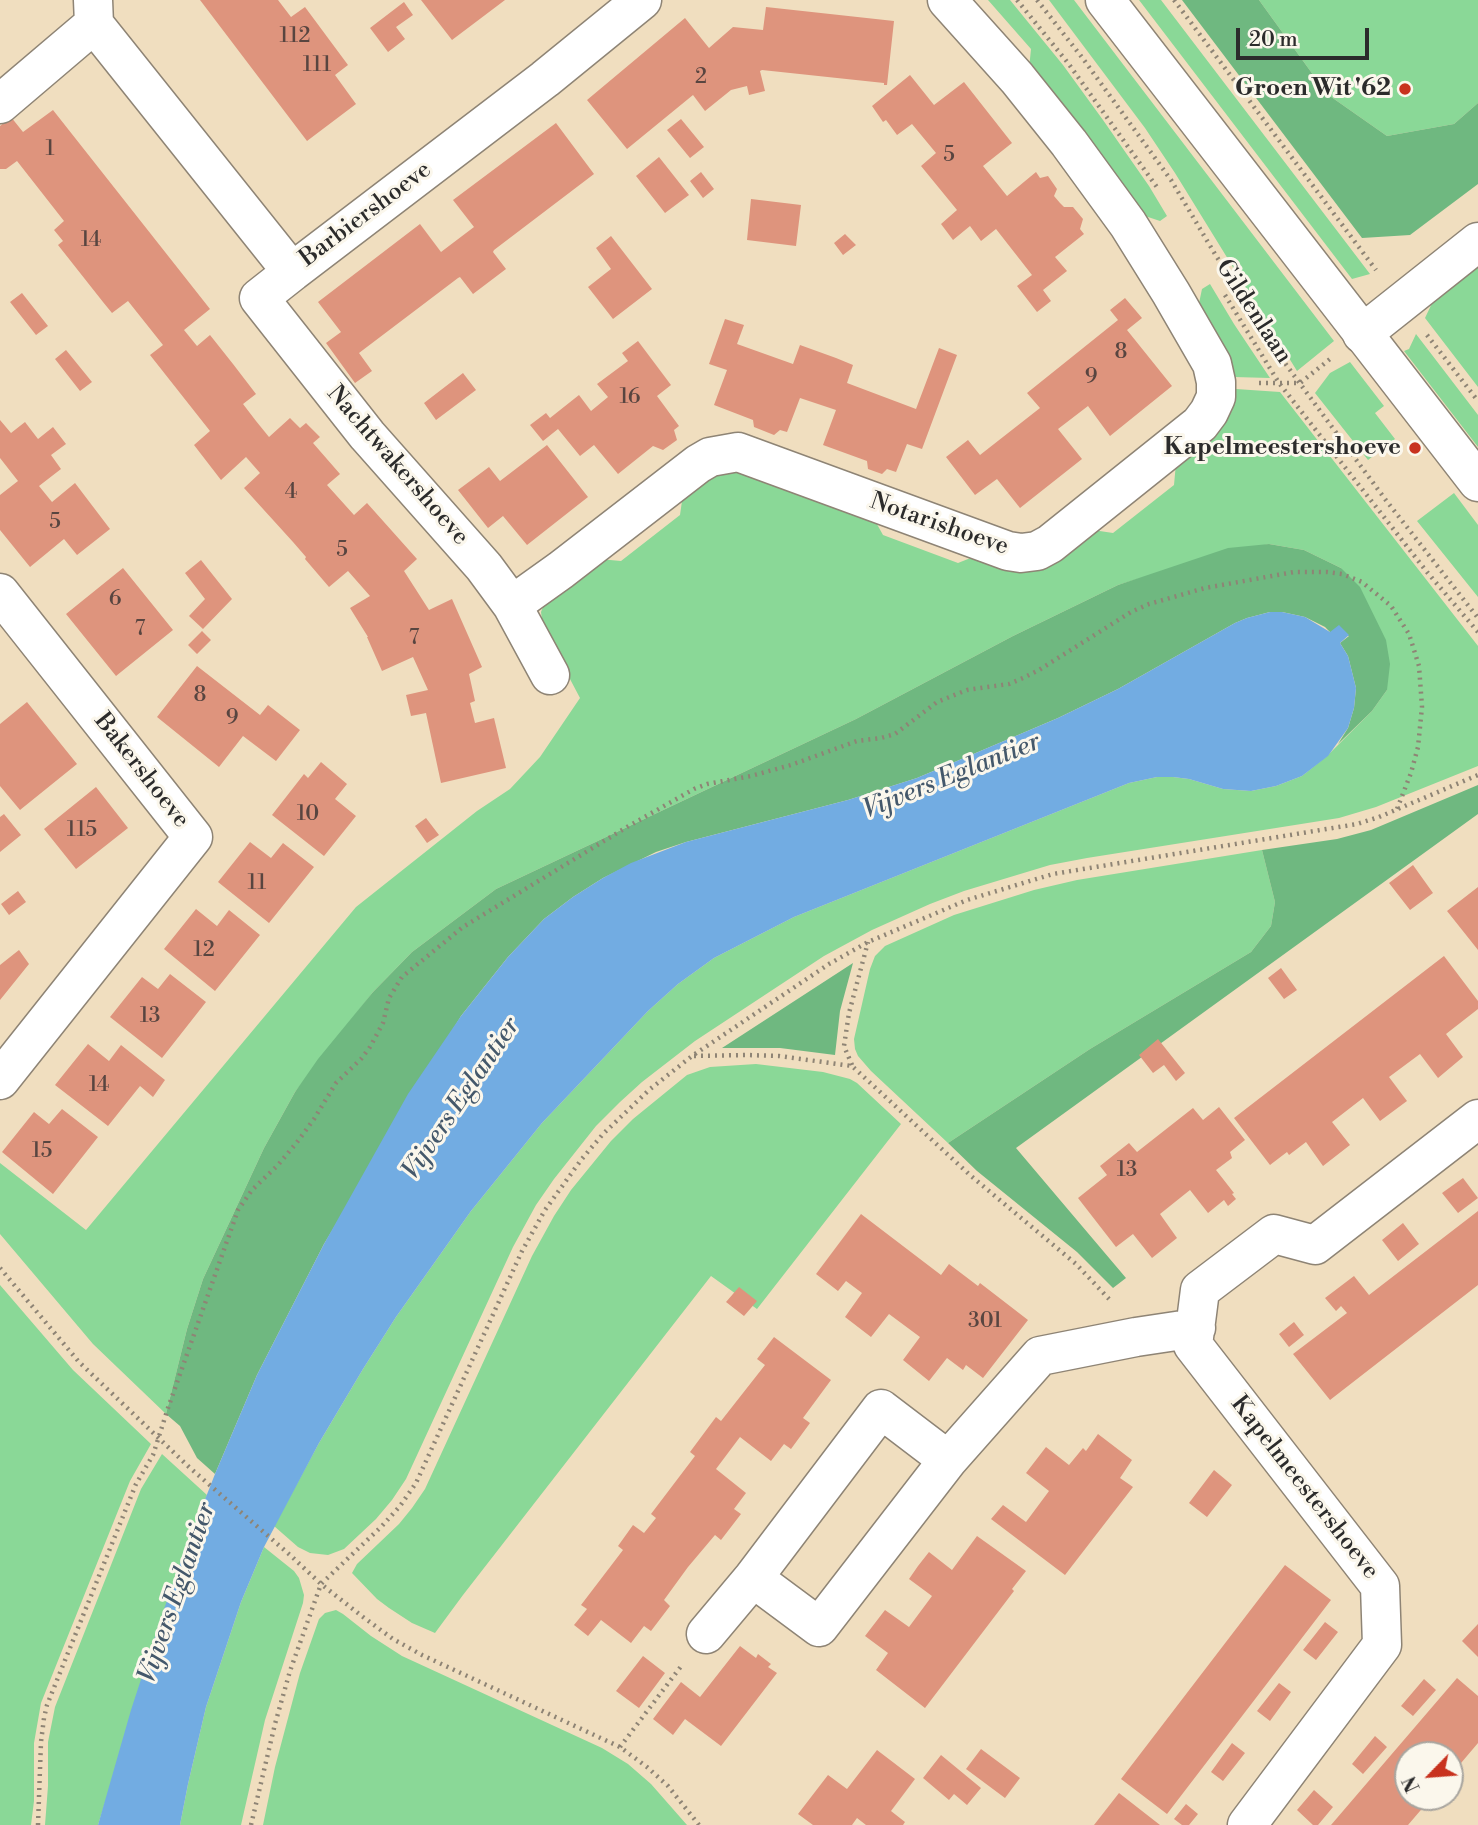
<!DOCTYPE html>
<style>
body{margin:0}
#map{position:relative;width:1478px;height:1825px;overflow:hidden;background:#f0debf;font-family:"Libre Bodoni",serif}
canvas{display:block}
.north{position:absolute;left:1394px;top:1741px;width:70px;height:70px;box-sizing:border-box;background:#fbf7ec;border:2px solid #a8a59f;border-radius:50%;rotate:245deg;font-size:19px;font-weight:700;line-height:28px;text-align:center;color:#2b2b2b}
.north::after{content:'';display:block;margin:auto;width:24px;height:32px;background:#c8321e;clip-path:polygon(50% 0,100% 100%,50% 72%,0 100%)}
.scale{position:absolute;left:1236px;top:28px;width:133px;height:32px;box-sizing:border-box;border:4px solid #2b2b2b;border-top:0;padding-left:9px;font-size:21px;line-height:24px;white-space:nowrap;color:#2b2b2b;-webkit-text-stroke:5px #fbf7ec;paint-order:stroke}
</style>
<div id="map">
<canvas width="1478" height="1825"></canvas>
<div class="north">N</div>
<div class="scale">20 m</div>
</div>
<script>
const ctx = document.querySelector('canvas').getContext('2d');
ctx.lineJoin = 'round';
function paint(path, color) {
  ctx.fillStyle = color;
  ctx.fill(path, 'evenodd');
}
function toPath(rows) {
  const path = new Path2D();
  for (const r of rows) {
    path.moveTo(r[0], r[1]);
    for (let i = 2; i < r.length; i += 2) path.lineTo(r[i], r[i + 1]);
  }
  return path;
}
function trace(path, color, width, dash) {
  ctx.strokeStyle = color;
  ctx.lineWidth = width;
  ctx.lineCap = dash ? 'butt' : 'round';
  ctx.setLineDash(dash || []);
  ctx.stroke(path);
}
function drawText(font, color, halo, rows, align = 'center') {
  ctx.font = font + ' "Libre Bodoni",serif';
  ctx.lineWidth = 6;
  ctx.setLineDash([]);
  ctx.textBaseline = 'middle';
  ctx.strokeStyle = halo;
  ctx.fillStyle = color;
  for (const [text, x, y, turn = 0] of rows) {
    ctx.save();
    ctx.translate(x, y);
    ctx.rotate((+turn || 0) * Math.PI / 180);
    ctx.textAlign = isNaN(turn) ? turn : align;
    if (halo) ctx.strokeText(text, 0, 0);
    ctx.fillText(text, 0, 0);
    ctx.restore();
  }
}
paint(toPath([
 [988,0,1010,0,1063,65,1103,120,1149,186,1167,216,1160,221,1139,214,1029,69,1031,49],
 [1049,0,1074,0,1334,341,1297,371,1175,173,1145,128],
 [1139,0,1161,0,1370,274,1352,279],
 [1259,0,1478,0,1478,103,1454,124,1387,136,1327,94],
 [1478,265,1478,387,1425,318,1434,299],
 [1210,284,1234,324,1270,378,1234,377,1198,308,1202,289],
 [1416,334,1478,415,1478,447,1404,351,1409,349],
 [1350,362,1384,406,1375,413,1395,439,1368,460,1315,393,1330,373],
 [1236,389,1280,392,1478,646,1478,766,1376,807,1339,818,1087,858,1050,865,964,891,930,904,872,930,824,956,695,1041,642,1082,620,1102,596,1126,554,1179,536,1205,513,1247,406,1479,392,1500,376,1519,344,1549,328,1555,310,1553,298,1547,274,1526,319,1443,363,1369,396,1317,471,1211,542,1123,648,1011,678,984,714,958,794,917,1129,783,1157,777,1173,777,1189,779,1223,789,1251,791,1276,786,1302,776,1327,756,1372,711,1387,690,1341,568,1304,550,1269,544,1173,568,1118,585,1013,636,856,719,496,889,412,952,373,992,295,1092,264,1148,203,1279,187,1329,166,1414,93,1344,0,1234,0,1163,86,1230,356,907,477,811,510,789,540,757,580,698,543,628,541,612,543,607,546,603,599,559,621,561,680,515,683,494,705,477,730,469,873,517,883,535,958,563,978,555,1093,530,1113,533,1174,485,1176,463,1220,429,1232,411],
 [1454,493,1478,525,1478,597,1417,521],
 [1262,850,1275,902,1271,926,1251,952,1090,1049,948,1143,871,1071,858,1056,855,1049,854,1039,870,969,875,956,885,946,954,915,1034,890,1077,880],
 [756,1064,823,1072,850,1079,857,1083,901,1124,757,1309,711,1276,463,1595,435,1633,412,1623,389,1608,377,1599,352,1573,357,1564,399,1524,412,1508,425,1489,532,1256,554,1216,571,1190,611,1141,633,1119,687,1075,710,1067],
 [0,1285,73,1370,151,1444,130,1481,41,1703,34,1743,34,1801,31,1825,0,1825],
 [162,1454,207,1495,182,1558,98,1825,45,1825,48,1786,48,1742,55,1707,141,1489],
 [264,1547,294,1571,299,1578,304,1595,303,1603,265,1720,241,1825,180,1825,188,1784,206,1707,241,1602],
 [336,1610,343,1614,371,1636,402,1656,602,1748,628,1764,651,1784,687,1825,263,1825,275,1767,300,1673,319,1619,325,1613]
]), '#8ad897');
paint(toPath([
 [1182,0,1259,0,1327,94,1387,136,1454,124,1478,103,1478,184,1410,235,1362,238],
 [1269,544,1304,550,1341,568,1360,587,1386,640,1390,664,1387,690,1372,711,1338,744,1348,728,1354,708,1356,688,1348,656,1340,643,1349,636,1330,632,1325,627,1305,617,1282,612,1270,612,1247,618,1235,623,1118,689,1058,718,917,778,848,800,686,842,656,852,603,878,573,897,544,919,508,957,461,1016,324,1244,257,1375,215,1474,197,1458,180,1426,166,1414,187,1329,203,1279,264,1148,295,1092,318,1059,373,992,412,952,496,889,856,719,1013,636,1118,585,1228,548],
 [1478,785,1478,814,1016,1148,1126,1278,1113,1288,1077,1252,977,1171,948,1143,1090,1049,1251,952,1271,926,1275,902,1262,850,1337,839,1371,830],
 [853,963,840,1011,835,1055,780,1048,722,1048]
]), '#6fb880');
paint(toPath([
 [1270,612,1282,612,1305,617,1330,632,1339,625,1349,635,1340,643,1348,656,1356,688,1354,708,1348,728,1328,756,1302,776,1276,786,1251,791,1223,789,1189,779,1173,777,1157,777,1129,783,794,917,714,958,678,984,648,1011,542,1123,471,1211,396,1317,363,1369,319,1443,264,1547,241,1602,206,1707,188,1784,180,1825,98,1825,131,1710,163,1612,182,1558,215,1474,257,1375,324,1244,408,1094,461,1016,508,957,544,919,573,897,603,878,631,863,686,842,848,800,917,778,1058,718,1118,689,1235,623,1247,618]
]), '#72ace2');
paint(toPath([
 [200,0,278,0,291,17,305,7,348,65,335,75,356,104,307,141],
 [421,0,505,0,452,40],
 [404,2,413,15,396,27,405,39,388,52,370,28],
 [766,7,894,21,887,85,884,85,884,83,762,70,760,71,765,91,749,95,747,86,731,90,705,111,693,95,627,149,587,100,685,18,709,48,733,27,763,30],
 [910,75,934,105,964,82,1012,143,983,166,1007,196,1036,172,1040,178,1048,176,1057,189,1054,196,1060,203,1064,207,1073,207,1083,219,1080,229,1084,234,1055,257,1067,271,1043,290,1051,301,1037,312,1017,286,1032,275,996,229,981,241,970,226,953,240,941,224,957,210,921,166,936,153,912,124,897,135,886,120,883,122,872,106],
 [53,110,210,309,184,330,197,346,210,335,233,364,256,394,243,404,256,421,269,437,290,418,300,428,306,423,320,437,313,443,340,474,327,485,354,515,367,503,417,559,404,571,429,610,452,599,482,667,469,674,475,701,470,703,475,723,494,718,506,768,441,783,426,713,411,716,406,695,428,690,413,657,382,671,367,637,368,637,350,608,370,596,348,571,329,587,305,559,306,557,293,542,244,488,260,473,246,457,221,480,194,445,210,431,150,355,163,345,128,301,112,313,103,302,58,245,63,241,54,230,64,221,17,161,6,169,0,169,0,126,11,117,23,132],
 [681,119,704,147,690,158,667,130],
 [556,123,594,174,494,250,493,252,506,269,473,294,460,277,458,278,359,353,372,371,355,383,326,343,341,332,318,302,420,224,441,252,474,227,453,200],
 [659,157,689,195,665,213,636,176],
 [701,172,714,189,703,198,690,181],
 [751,199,801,205,796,246,747,240],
 [845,234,856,245,843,255,834,243],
 [611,236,652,289,613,319,588,287,611,269,596,248],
 [22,293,48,326,36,335,10,302],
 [1125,298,1142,318,1127,330,1172,386,1110,436,1088,406,1058,429,1082,459,1020,508,997,479,975,495,946,457,968,440,980,455,1040,408,1027,393,1118,320,1110,310],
 [725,319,744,325,737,344,793,364,800,345,836,358,853,365,847,383,916,409,939,348,957,355,922,449,907,444,896,472,887,469,882,474,868,469,867,461,823,445,836,410,800,398,787,432,780,430,774,435,754,427,753,420,714,405,727,370,709,364],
 [638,341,671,385,657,396,679,426,674,430,677,440,663,450,653,446,618,474,594,445,580,456,558,429,543,441,530,425,546,413,550,418,579,395,591,411,608,397,597,384,628,361,622,353],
 [66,350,92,382,80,391,55,359],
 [463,373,476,390,436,420,424,403],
 [0,420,11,433,25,422,38,439,53,427,66,444,51,455,61,469,39,486,52,502,75,483,110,529,77,555,64,539,30,567,0,530,0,495,18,481,0,458],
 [547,445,588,497,527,545,503,516,488,528,458,490,489,467,500,481],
 [201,560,232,599,203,629,189,616,205,599,185,573],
 [123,568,173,630,116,676,66,614],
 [202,631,211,640,197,654,188,645],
 [197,666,260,715,268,705,300,730,276,761,243,736,219,767,157,717],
 [27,702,77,764,20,810,0,786,0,724],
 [321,762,347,784,335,799,356,816,324,856,272,815,304,774,308,778],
 [96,787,128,828,76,869,44,829],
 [4,814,21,835,0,852,0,817],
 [426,818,439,835,427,843,415,826],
 [250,842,271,858,283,843,314,867,269,923,218,882],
 [1413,865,1433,893,1410,910,1389,883],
 [1478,887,1478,950,1447,911],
 [18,891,26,902,9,915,1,904],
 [196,909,217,926,229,910,260,935,215,991,164,949],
 [19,950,29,964,0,1000,0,965],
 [1444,956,1478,1001,1478,1009,1446,1034,1463,1057,1438,1078,1420,1054,1389,1077,1407,1101,1380,1121,1363,1098,1332,1122,1350,1145,1323,1166,1306,1142,1289,1155,1287,1152,1270,1165,1234,1118],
 [1281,968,1297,990,1284,999,1268,978],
 [170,974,206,1002,162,1058,110,1017,142,977,158,989],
 [1158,1039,1185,1073,1176,1081,1164,1065,1153,1073,1139,1055],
 [88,1044,109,1061,121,1045,165,1080,153,1097,140,1086,108,1126,55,1085],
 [1219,1107,1245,1140,1230,1152,1232,1158,1216,1170,1234,1193,1232,1194,1236,1199,1228,1206,1224,1200,1208,1213,1190,1190,1160,1214,1177,1238,1152,1258,1133,1234,1116,1247,1078,1198,1107,1175,1100,1166,1129,1143,1137,1152,1193,1108,1203,1120],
 [62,1109,98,1137,53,1194,2,1152,34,1112,49,1124],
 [1463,1178,1478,1198,1458,1213,1442,1193],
 [1478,1211,1478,1285,1330,1400,1293,1354,1347,1313,1341,1306,1336,1311,1325,1298,1354,1276,1369,1295],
 [861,1214,941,1275,949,1264,978,1286,980,1283,1028,1320,983,1378,966,1365,963,1370,947,1358,929,1381,903,1360,920,1337,889,1314,871,1337,845,1317,862,1293,846,1281,838,1291,816,1274],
 [1403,1223,1419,1244,1398,1261,1382,1240],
 [739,1287,757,1301,744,1316,726,1302],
 [1294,1322,1304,1335,1289,1347,1279,1334],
 [774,1337,831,1380,803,1418,810,1423,791,1449,784,1444,771,1461,740,1437,716,1469,746,1493,734,1509,741,1514,721,1540,715,1535,688,1567,664,1600,670,1606,651,1631,644,1626,631,1643,601,1620,588,1636,574,1625,587,1609,581,1605,623,1550,618,1546,633,1525,644,1533,656,1518,651,1514,695,1456,690,1452,716,1417,721,1421,765,1365,757,1359],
 [1098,1434,1132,1460,1120,1478,1133,1487,1065,1575,991,1519,1003,1505,1026,1522,1049,1491,1026,1473,1046,1447,1069,1465,1083,1448,1086,1451],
 [1214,1470,1232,1485,1207,1517,1189,1503],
 [977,1536,1026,1571,1012,1589,1014,1591,925,1708,876,1670,888,1653,865,1636,885,1610,909,1627,932,1596,909,1579,918,1566,929,1552,952,1570],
 [1285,1565,1331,1600,1167,1814,1121,1779],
 [1325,1622,1338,1632,1316,1660,1303,1650],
 [1478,1624,1478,1657,1462,1641],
 [740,1646,756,1658,758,1654,771,1664,768,1667,777,1673,721,1746,685,1719,673,1735,653,1719,681,1682,700,1697],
 [643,1656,665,1673,639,1708,616,1691],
 [1457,1678,1478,1696,1478,1743,1450,1776,1450,1755,1408,1755,1408,1797,1432,1797,1408,1825,1331,1825],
 [1424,1679,1436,1690,1413,1716,1401,1706],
 [1279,1683,1291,1692,1270,1721,1257,1711],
 [1375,1736,1387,1747,1363,1774,1352,1764],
 [1232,1743,1245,1753,1223,1781,1211,1772],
 [981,1749,1020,1778,1005,1798,966,1769],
 [877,1750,915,1779,891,1811,905,1822,903,1825,866,1825,857,1818,852,1825,813,1825,798,1814,828,1775,847,1789],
 [941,1755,981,1788,967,1805,954,1794,949,1800,923,1778],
 [1314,1790,1333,1807,1318,1825,1313,1825,1297,1810],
 [1119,1793,1160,1825,1094,1825],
 [1186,1804,1198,1814,1189,1825,1182,1825,1174,1819]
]), '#de947d');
const minor = toPath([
 [93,0,94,24,292,272,545,79,642,0],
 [0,104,94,24],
 [292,272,259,298,367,435,484,567,512,605,550,675],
 [1362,334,1478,242],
 [0,593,193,837,0,1080],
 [512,605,561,570,698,464,710,457,738,452,1008,551,1021,553,1037,551,1050,544,1200,424,1209,412,1216,397,1216,382,1212,364,1171,293,1128,224,1069,143,1017,78,947,0],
 [753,1578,819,1627,948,1460],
 [706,1634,753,1578,881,1409,948,1460,1040,1356,1136,1337,1196,1328],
 [1247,1825,1382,1645,1380,1586,1193,1345,1200,1290,1274,1234,1315,1245,1478,1119]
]);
const tertiary = toPath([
 [1105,0,1478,482]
]);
trace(minor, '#8e8475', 41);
trace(tertiary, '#8e8475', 41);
trace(toPath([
 [1017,0,1068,63,1159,190],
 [1037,0,1081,56,1171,180,1215,254,1276,351,1385,499,1478,618],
 [1174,0,1376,270],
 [1225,295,1279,383,1427,572,1478,632],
 [1427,335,1478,401],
 [1259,383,1300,383,1330,359],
 [694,1056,746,1055,779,1056,852,1066,971,1176,1076,1264,1109,1299],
 [852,1065,844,1046,849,1013,868,942],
 [0,1268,79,1362,189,1467,290,1555,321,1584,363,1617,393,1639,422,1655,620,1747,647,1767,668,1786,699,1825],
 [620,1747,682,1665],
 [38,1825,41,1742,44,1718,47,1705,136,1484,153,1455,168,1408,238,1210,252,1190,278,1165,298,1141,314,1119,336,1083,361,1059,370,1047,383,1023,389,998,402,977,463,927,627,827,694,789,707,784,751,776,791,765,857,741,881,738,895,734,937,702,967,690,1009,684,1023,678,1039,670,1131,612,1149,604,1205,588,1294,572,1327,572,1342,574,1362,582,1391,606,1409,634,1419,666,1422,707,1418,747,1411,773,1397,809],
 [251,1825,275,1724,290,1671,321,1584,382,1526,400,1506,416,1483,522,1251,545,1210,581,1160,603,1134,649,1090,692,1056,829,964,868,942,967,900,1053,874,1357,824,1379,817,1478,775]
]), '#8e8475', 4.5, [2, 5]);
trace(minor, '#fff', 38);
trace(tertiary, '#fff', 38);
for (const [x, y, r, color] of [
 [1405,89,7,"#c8321e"],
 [1415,448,7,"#c8321e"]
]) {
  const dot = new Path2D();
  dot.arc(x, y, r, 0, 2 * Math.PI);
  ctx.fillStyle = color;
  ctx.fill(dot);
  trace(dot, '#fbf7ec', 2.5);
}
drawText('21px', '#584540', null, [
 ["112",295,37],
 ["111",317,66],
 ["2",701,78],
 ["1",50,150],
 ["5",949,156],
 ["14",91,241],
 ["8",1121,353],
 ["9",1091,378],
 ["16",630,398],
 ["4",291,493],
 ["5",55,523],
 ["5",342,551],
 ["6",115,600],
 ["7",140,630],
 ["7",414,639],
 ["8",200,696],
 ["9",232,719],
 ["10",308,815],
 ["115",82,831],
 ["11",257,884],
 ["12",204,951],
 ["13",150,1017],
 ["14",99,1086],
 ["15",42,1152],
 ["13",1127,1171],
 ["301",985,1322]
]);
drawText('bold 24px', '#2b2b2b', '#fbf7ec', [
 ["Groen Wit '62",1391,89],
 ["Kapelmeestershoeve",1401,448]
], 'right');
drawText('24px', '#2b2b2b', '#fbf7ec', [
 ["Barbiershoeve",366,215,-37],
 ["Gildenlaan",1253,312,57],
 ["Nachtwakershoeve",397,466,49],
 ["Notarishoeve",939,525,19],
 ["Bakershoeve",141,771,52],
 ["Kapelmeestershoeve",1304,1488,52]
]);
drawText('italic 26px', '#44586b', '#fbf7ec', [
 ["Vijvers Eglantier",952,777,-22],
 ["Vijvers Eglantier",462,1099,-56],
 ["Vijvers Eglantier",178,1593,-71]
]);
</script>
